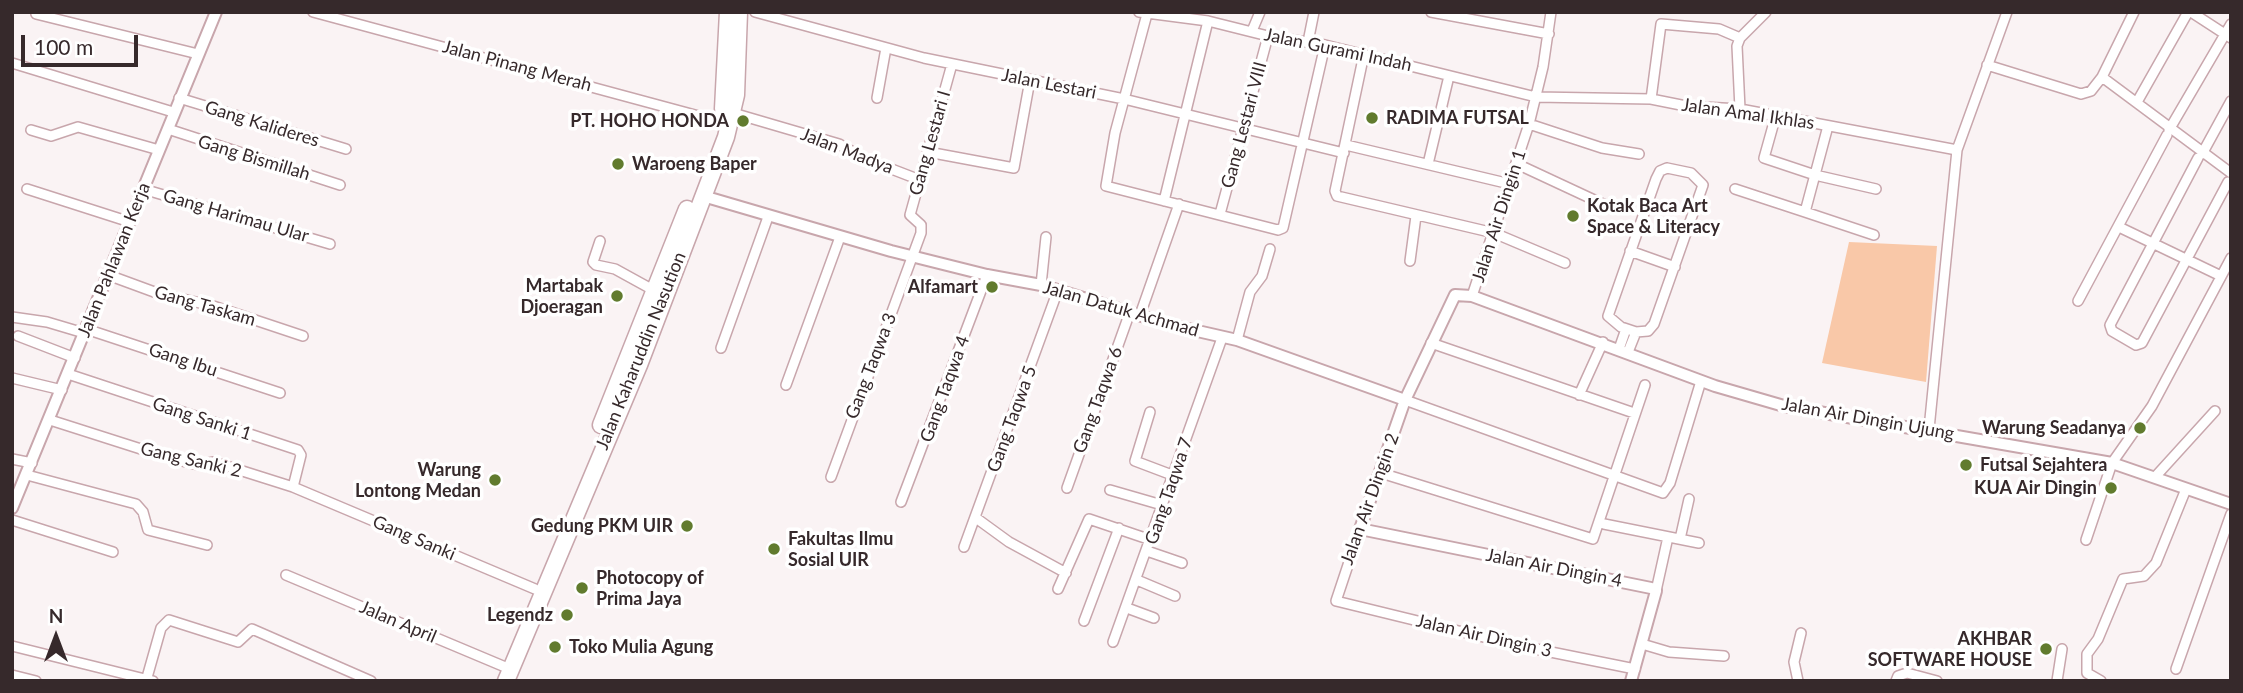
<!DOCTYPE html>
<style>
body{margin:0}
#map{position:relative;width:2243px;height:693px;overflow:hidden;background:#faf3f4;font-family:Lato,sans-serif}
canvas{display:block}
.frame{position:absolute;inset:0;border:14px solid #36292b;pointer-events:none}
.north{position:absolute;left:21px;top:602px;width:70px;height:70px;-webkit-text-stroke:5px #fff;paint-order:stroke;rotate:0deg;font-size:19px;font-weight:700;line-height:28px;text-align:center;color:#36292b}
.north::after{content:'';display:block;margin:auto;width:24px;height:32px;background:#36292b;clip-path:polygon(50% 0,100% 100%,50% 72%,0 100%)}
.scale{position:absolute;left:21px;top:35px;width:117px;height:32px;box-sizing:border-box;border:4px solid #36292b;border-top:0;padding-left:9px;font-size:21px;line-height:24px;white-space:nowrap;color:#36292b;-webkit-text-stroke:5px #fff;paint-order:stroke}
</style>
<div id="map">
<canvas width="2243" height="693"></canvas>
<div class="frame"></div>
<div class="north">N</div>
<div class="scale">100 m</div>
</div>
<script>
const ctx = document.querySelector('canvas').getContext('2d');
ctx.lineJoin = 'round';
function paint(path, color) {
  ctx.fillStyle = color;
  ctx.fill(path, 'evenodd');
}
function toPath(rows) {
  const path = new Path2D();
  for (const r of rows) {
    path.moveTo(r[0], r[1]);
    for (let i = 2; i < r.length; i += 2) path.lineTo(r[i], r[i + 1]);
  }
  return path;
}
function trace(path, color, width, dash) {
  ctx.strokeStyle = color;
  ctx.lineWidth = width;
  ctx.lineCap = dash ? 'butt' : 'round';
  ctx.setLineDash(dash || []);
  ctx.stroke(path);
}
function drawText(font, color, halo, rows, align = 'center') {
  ctx.font = font + ' Lato,sans-serif';
  ctx.lineWidth = 7;
  ctx.setLineDash([]);
  ctx.textBaseline = 'middle';
  ctx.strokeStyle = halo;
  ctx.fillStyle = color;
  for (const [text, x, y, turn = 0] of rows) {
    ctx.save();
    ctx.translate(x, y);
    ctx.rotate((+turn || 0) * Math.PI / 180);
    ctx.textAlign = isNaN(turn) ? turn : align;
    if (halo) ctx.strokeText(text, 0, 0);
    ctx.fillText(text, 0, 0);
    ctx.restore();
  }
}
paint(toPath([
 [1849,242,1937,246,1926,382,1822,363]
]), '#f9c8a8');
const minor = toPath([
 [313,12,721,122],
 [755,12,924,58,1124,99,1344,153],
 [1139,12,1208,21,1268,36,1325,45,1536,97,1651,99,1686,106,1740,109,1957,150],
 [1431,12,1549,34],
 [2191,12,2231,38],
 [36,14,198,54],
 [1147,14,1115,133,1106,186,1278,230,1283,228,1325,45],
 [1252,31,1260,12],
 [1308,42,1314,12],
 [1364,54,1335,191,1337,196,1494,233,1565,263],
 [12,63,173,112],
 [1987,65,2081,94,2091,91,2102,77,2231,173],
 [2102,77,2134,12],
 [179,98,346,149],
 [877,98,886,48],
 [1651,99,1661,24,1719,29,1740,38],
 [2137,102,2188,12],
 [1740,109,1737,46,1740,38,1766,12],
 [733,113,839,144,863,158,920,180],
 [1776,115,1764,158,1815,175,1876,189],
 [1529,124,1602,148,1639,154],
 [1828,126,1805,212,1874,235],
 [168,129,340,185],
 [31,130,51,136,78,127,159,150],
 [2169,130,2231,24],
 [1346,145,1510,184],
 [928,152,1014,168,1030,80],
 [2202,154,2231,101],
 [2198,158,2110,325,2112,331,2136,345,2142,343,2228,182],
 [1428,164,1449,76],
 [1517,164,1605,205],
 [1667,168,1691,173,1703,185,1654,324,1648,331,1636,332,1621,327,1608,316,1656,179,1660,171,1667,168],
 [27,189,130,222],
 [143,189,330,244],
 [1735,189,1805,212],
 [1164,201,1208,21],
 [1220,214,1268,36],
 [2119,227,2221,276],
 [600,241,593,262,596,265,615,269,655,291],
 [1630,251,1675,267],
 [1410,261,1416,216],
 [108,275,157,293,213,306,303,336],
 [1041,285,1046,237],
 [1472,296,1529,124,1543,67,1551,12],
 [2078,301,2167,135],
 [1140,315,1179,204],
 [12,317,47,322,84,333],
 [86,329,280,393],
 [18,336,75,358],
 [1237,340,1250,292,1262,276,1270,249],
 [1431,343,1634,413],
 [721,348,768,217],
 [1619,349,1626,329],
 [1628,352,1636,332],
 [68,374,298,450,301,455,293,487],
 [12,378,62,390],
 [786,385,840,237],
 [1579,395,1603,342],
 [1405,400,1663,493,1670,483,1701,381],
 [1150,412,1135,461,1172,475],
 [50,420,166,457,198,465,214,462,293,487,535,589],
 [1929,429,1957,150,2007,12],
 [12,459,32,463],
 [1381,473,1593,539,1645,385],
 [27,475,136,504,143,512,148,530,207,545],
 [831,477,921,233,921,225,910,215,952,64],
 [2155,477,2215,411],
 [1067,488,1130,312],
 [1110,490,1162,505],
 [901,502,987,275],
 [976,518,1009,542,1066,573],
 [12,520,113,552],
 [1604,524,1699,543],
 [1360,529,1336,601,1516,645,1635,669],
 [1680,539,1689,499],
 [2086,540,2112,463,2152,406,2231,258],
 [964,547,1058,290],
 [1147,551,1182,563],
 [286,575,510,669],
 [1137,580,1175,596],
 [1058,589,1089,519,1151,540],
 [1656,591,1668,537],
 [1127,608,1154,618],
 [1084,621,1119,528],
 [1113,642,1222,338],
 [1642,644,1669,652,1724,656],
 [12,646,153,681],
 [2176,669,2231,514],
 [12,675,36,681],
 [146,681,161,628,169,620,238,642,252,629,371,681],
 [1798,681,1794,662,1801,633],
 [1896,681,1898,676,1907,673,1937,681],
 [2057,681,2062,649],
 [2101,681,2087,673,2087,654,2098,639,2123,579,2144,576,2156,563,2186,489]
]);
const tertiary = toPath([
 [703,196,891,251,987,275,1041,285,1171,325,1237,340,1405,400],
 [12,508,216,12],
 [1631,681,1656,591,1651,588,1360,529,1405,400,1455,295,1472,296,1715,386,1784,406,2112,463,2231,504]
]);
const trunk = toPath([
 [723,109,728,12],
 [601,425,687,209],
 [506,681,639,365,726,137,736,95,739,12]
]);
trace(minor, '#c8a6ac', 12);
trace(tertiary, '#c8a6ac', 14);
trace(trunk, '#c8a6ac', 19);
trace(minor, '#fff', 9);
trace(tertiary, '#fff', 10);
trace(trunk, '#fff', 16);
for (const [x, y, r, color] of [
 [1372,118,7,"#617b2e"],
 [743,121,7,"#617b2e"],
 [618,164,7,"#617b2e"],
 [1573,216,7,"#617b2e"],
 [992,287,7,"#617b2e"],
 [617,296,7,"#617b2e"],
 [2140,428,7,"#617b2e"],
 [1966,465,7,"#617b2e"],
 [495,480,7,"#617b2e"],
 [2111,488,7,"#617b2e"],
 [687,526,7,"#617b2e"],
 [774,549,7,"#617b2e"],
 [582,588,7,"#617b2e"],
 [567,615,7,"#617b2e"],
 [555,647,7,"#617b2e"],
 [2046,649,7,"#617b2e"]
]) {
  const dot = new Path2D();
  dot.arc(x, y, r, 0, 2 * Math.PI);
  ctx.fillStyle = color;
  ctx.fill(dot);
  trace(dot, '#fff', 2.5);
}
drawText('18px', '#36292b', '#fff', [
 ["Jalan Gurami Indah",1338,50,12],
 ["Jalan Pinang Merah",517,66,15],
 ["Jalan Lestari",1049,84,11],
 ["Jalan Amal Ikhlas",1748,114,8],
 ["Gang Kalideres",262,124,17],
 ["Gang Lestari VIII",1244,125,-75],
 ["Gang Lestari I",930,143,-74],
 ["Jalan Madya",847,151,21],
 ["Gang Bismillah",254,158,17],
 ["Gang Harimau Ular",236,216,16],
 ["Jalan Air Dingin 1",1499,216,-72],
 ["Jalan Pahlawan Kerja",114,260,-68],
 ["Gang Taskam",205,306,16],
 ["Jalan Datuk Achmad",1121,309,16],
 ["Jalan Kaharuddin Nasution",641,351,-68],
 ["Gang Ibu",183,360,18],
 ["Gang Taqwa 3",871,366,-69],
 ["Gang Taqwa 4",945,389,-70],
 ["Gang Taqwa 6",1098,400,-70],
 ["Gang Sanki 1",202,419,18],
 ["Gang Taqwa 5",1012,419,-70],
 ["Jalan Air Dingin Ujung",1868,419,10],
 ["Gang Sanki 2",191,460,13],
 ["Gang Taqwa 7",1169,491,-71],
 ["Jalan Air Dingin 2",1370,499,-70],
 ["Gang Sanki",414,538,23],
 ["Jalan Air Dingin 4",1554,568,11],
 ["Jalan April",398,622,23],
 ["Jalan Air Dingin 3",1484,636,13]
]);
drawText('bold 18px', '#36292b', '#fff', [
 ["RADIMA FUTSAL",1386,118,"left"],
 ["PT. HOHO HONDA",729,121],
 ["Waroeng Baper",632,164,"left"],
 ["Kotak Baca Art",1587,206,"left"],
 ["Space & Literacy",1587,227,"left"],
 ["Martabak",603,286],
 ["Djoeragan",603,307],
 ["Alfamart",978,287],
 ["Warung Seadanya",2126,428],
 ["Futsal Sejahtera",1980,465,"left"],
 ["Warung",481,470],
 ["Lontong Medan",481,491],
 ["KUA Air Dingin",2097,488],
 ["Gedung PKM UIR",673,526],
 ["Fakultas Ilmu",788,539,"left"],
 ["Sosial UIR",788,560,"left"],
 ["Photocopy of",596,578,"left"],
 ["Prima Jaya",596,599,"left"],
 ["Legendz",553,615],
 ["AKHBAR",2032,639],
 ["SOFTWARE HOUSE",2032,660],
 ["Toko Mulia Agung",569,647,"left"]
], 'right');
</script>
